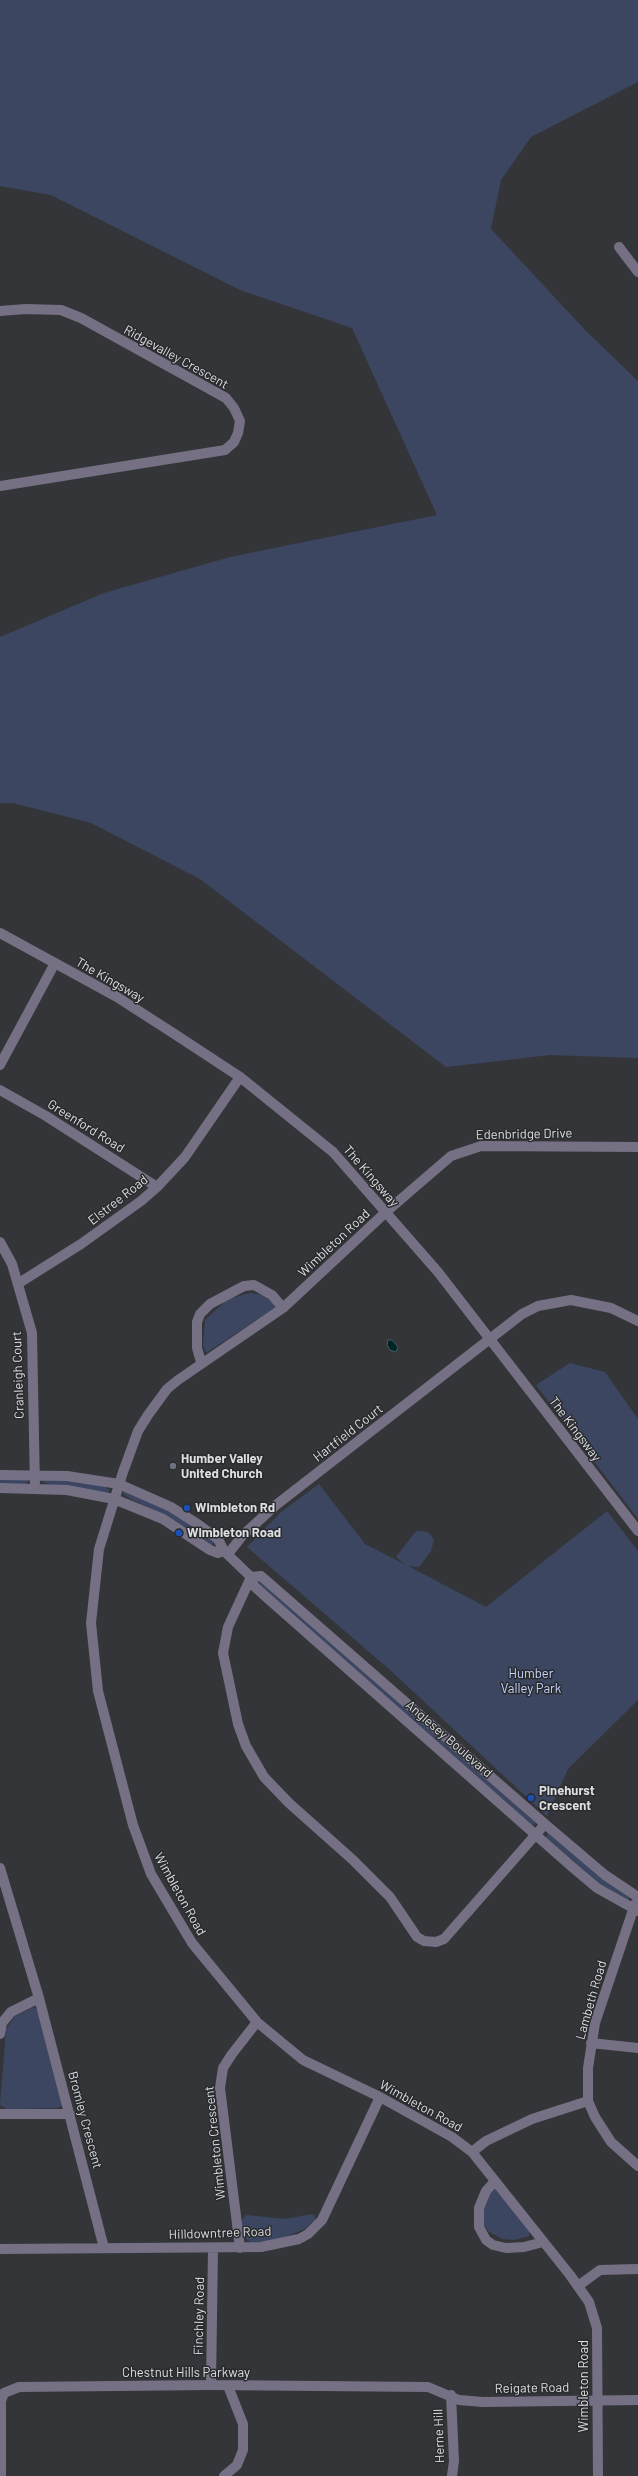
<!DOCTYPE html>
<style>
body{margin:0}
canvas{display:block;background:#333538}
</style>
<canvas width="638" height="2476"></canvas>
<script>
const ctx = document.querySelector('canvas').getContext('2d');
ctx.lineJoin = 'round';
function paint(path, color) {
  ctx.fillStyle = color;
  ctx.fill(path, 'evenodd');
}
function toPath(rows) {
  const path = new Path2D();
  for (const r of rows) {
    path.moveTo(r[0], r[1]);
    for (let i = 2; i < r.length; i += 2) path.lineTo(r[i], r[i + 1]);
  }
  return path;
}
function trace(path, color, width, dash) {
  ctx.strokeStyle = color;
  ctx.lineWidth = width;
  ctx.lineCap = dash ? 'butt' : 'round';
  ctx.setLineDash(dash || []);
  ctx.stroke(path);
}
function drawText(font, color, halo, rows, align = 'center') {
  ctx.font = font + ' Barlow,sans-serif';
  ctx.lineWidth = 3;
  ctx.setLineDash([]);
  ctx.textBaseline = 'middle';
  ctx.strokeStyle = halo;
  ctx.fillStyle = color;
  for (const [text, x, y, turn = 0] of rows) {
    ctx.save();
    ctx.translate(x, y);
    ctx.rotate((+turn || 0) * Math.PI / 180);
    ctx.textAlign = isNaN(turn) ? turn : align;
    if (halo) ctx.strokeText(text, 0, 0);
    ctx.fillText(text, 0, 0);
    ctx.restore();
  }
}
paint(toPath([
 [0,0,638,0,638,82,531,137,501,180,491,229,586,331,638,381,638,1058,550,1055,446,1067,200,879,91,823,13,803,0,803,0,637,104,593,230,557,437,515,352,328,240,290,51,195,0,186],
 [250,1293,264,1295,273,1301,275,1308,206,1353,203,1345,205,1320,228,1299],
 [570,1363,605,1372,638,1419,638,1519,536,1385],
 [42,1477,105,1486,110,1491,107,1493,52,1485,41,1481],
 [0,1478,27,1479,28,1481,26,1484,0,1486],
 [319,1484,365,1544,406,1565,396,1557,416,1531,428,1532,434,1540,431,1551,419,1567,408,1566,486,1607,607,1511,638,1551,638,1700,568,1769,547,1816,390,1670,247,1547,281,1512],
 [123,1491,152,1500,216,1541,211,1546,163,1514,132,1500,123,1494],
 [258,1579,536,1822,535,1825,530,1824,259,1587],
 [548,1832,623,1891,629,1897,629,1901,601,1886,546,1837],
 [34,2007,37,2009,62,2101,62,2106,57,2108,7,2109,0,2105,6,2029,15,2016],
 [494,2185,530,2231,529,2236,514,2240,502,2239,488,2231,484,2225,483,2208],
 [312,2214,315,2216,315,2220,303,2230,276,2240,252,2243,246,2239,240,2222,246,2215,285,2219]
]), '#3c4661');
const water = toPath([
 [388,1340,392,1340,398,1347,396,1352,390,1350,387,1345,388,1340]
]);
paint(water, '#002527');
trace(water, '#425c5e', 1);
trace(toPath([
 [619,247,638,272],
 [0,311,26,309,61,310,81,318,226,398,234,408,240,421,238,433,234,442,225,450,0,486],
 [0,933,117,997,173,1033,240,1077,333,1152,438,1272,638,1531],
 [0,1065,55,963],
 [0,1090,46,1116,157,1187],
 [0,1242,12,1264,32,1333,35,1488],
 [19,1283,81,1244,141,1201,157,1187,185,1157,240,1077],
 [201,1362,197,1348,197,1322,200,1314,210,1304,244,1286,254,1285,272,1295,283,1308],
 [0,1475,67,1476,119,1484,171,1507,199,1525,218,1539,224,1551,251,1577,254,1586,265,1596,571,1866,597,1888,638,1911],
 [0,1488,67,1490,114,1499,163,1519,210,1550,218,1553,224,1551],
 [228,1554,243,1535,276,1505,522,1314,538,1306,571,1300,611,1308,638,1321],
 [251,1577,228,1627,223,1653,238,1724,246,1746,264,1777,289,1803,353,1860,390,1897,417,1937,424,1941,436,1942,444,1939,545,1824],
 [251,1577,261,1576,269,1583,545,1824,605,1875,638,1897],
 [0,1868,39,1998,104,2248],
 [635,1904,595,2023,588,2068,588,2101,595,2117,611,2142,638,2166],
 [0,2034,2,2023,11,2012,39,1998],
 [591,2043,638,2048],
 [0,2114,70,2114],
 [472,2152,486,2141,532,2119,588,2101],
 [495,2181,486,2191,479,2208,479,2227,486,2240,493,2245,506,2248,524,2247,543,2242],
 [240,2248,220,2088,223,2068,232,2054,257,2022],
 [0,2249,261,2247,299,2239,308,2234,322,2220,380,2097],
 [578,2286,600,2270,638,2269],
 [211,2385,213,2248],
 [451,2395,454,2461,452,2476],
 [1,2476,1,2401,4,2393,19,2387,211,2385,428,2387,459,2400,483,2402,638,2400],
 [224,2476,237,2465,243,2450,243,2424,228,2386],
 [598,2476,597,2328,589,2302,570,2275,472,2152,452,2137,380,2097,303,2060,257,2022,192,1943,151,1874,133,1825,98,1691,91,1623,99,1549,123,1472,138,1431,148,1415,167,1389,178,1380,283,1308,386,1212,451,1156,481,1146,638,1147]
]), '#767084', 10);
for (const [x, y, r, color] of [
 [173,1466,4,"#6b7280"],
 [187,1508,4,"#1a4fb4"],
 [179,1533,4,"#1a4fb4"],
 [531,1798,4,"#1a4fb4"]
]) {
  const dot = new Path2D();
  dot.arc(x, y, r, 0, 2 * Math.PI);
  ctx.fillStyle = color;
  ctx.fill(dot);
  trace(dot, '#292b2e', 1.5);
}
drawText('13px', '#dddee0', '#292b2e', [
 ["Ridgevalley Crescent",176,357,29],
 ["The Kingsway",110,980,30],
 ["Greenford Road",86,1126,32],
 ["Edenbridge Drive",524,1134,-1],
 ["The Kingsway",371,1176,49],
 ["Elstree Road",118,1200,-38],
 ["Wimbleton Road",334,1243,-43],
 ["Cranleigh Court",18,1375,-92],
 ["The Kingsway",575,1429,53],
 ["Hartfield Court",348,1433,-38],
 ["Anglesey Boulevard",449,1739,41],
 ["Wimbleton Road",180,1894,61],
 ["Lambeth Road",591,2000,-74],
 ["Wimbleton Road",421,2106,29],
 ["Bromley Crescent",85,2120,75],
 ["Wimbleton Crescent",215,2143,-96],
 ["Hilldowntree Road",220,2233,-2],
 ["Finchley Road",199,2316,-89],
 ["Chestnut Hills Parkway",186,2373],
 ["Wimbleton Road",584,2386,-90],
 ["Reigate Road",532,2388,-1],
 ["Herne Hill",439,2436,-92]
]);
drawText('bold 13px', '#dddee0', '#292b2e', [
 ["Humber Valley",181,1459],
 ["United Church",181,1474],
 ["Wimbleton Rd",195,1508],
 ["Wimbleton Road",187,1533],
 ["Pinehurst",539,1791],
 ["Crescent",539,1806]
], 'left');
drawText('13px', '#c3d3fc', '#292b2e', [
 ["Humber",531,1674],
 ["Valley Park",531,1689]
]);
</script>
